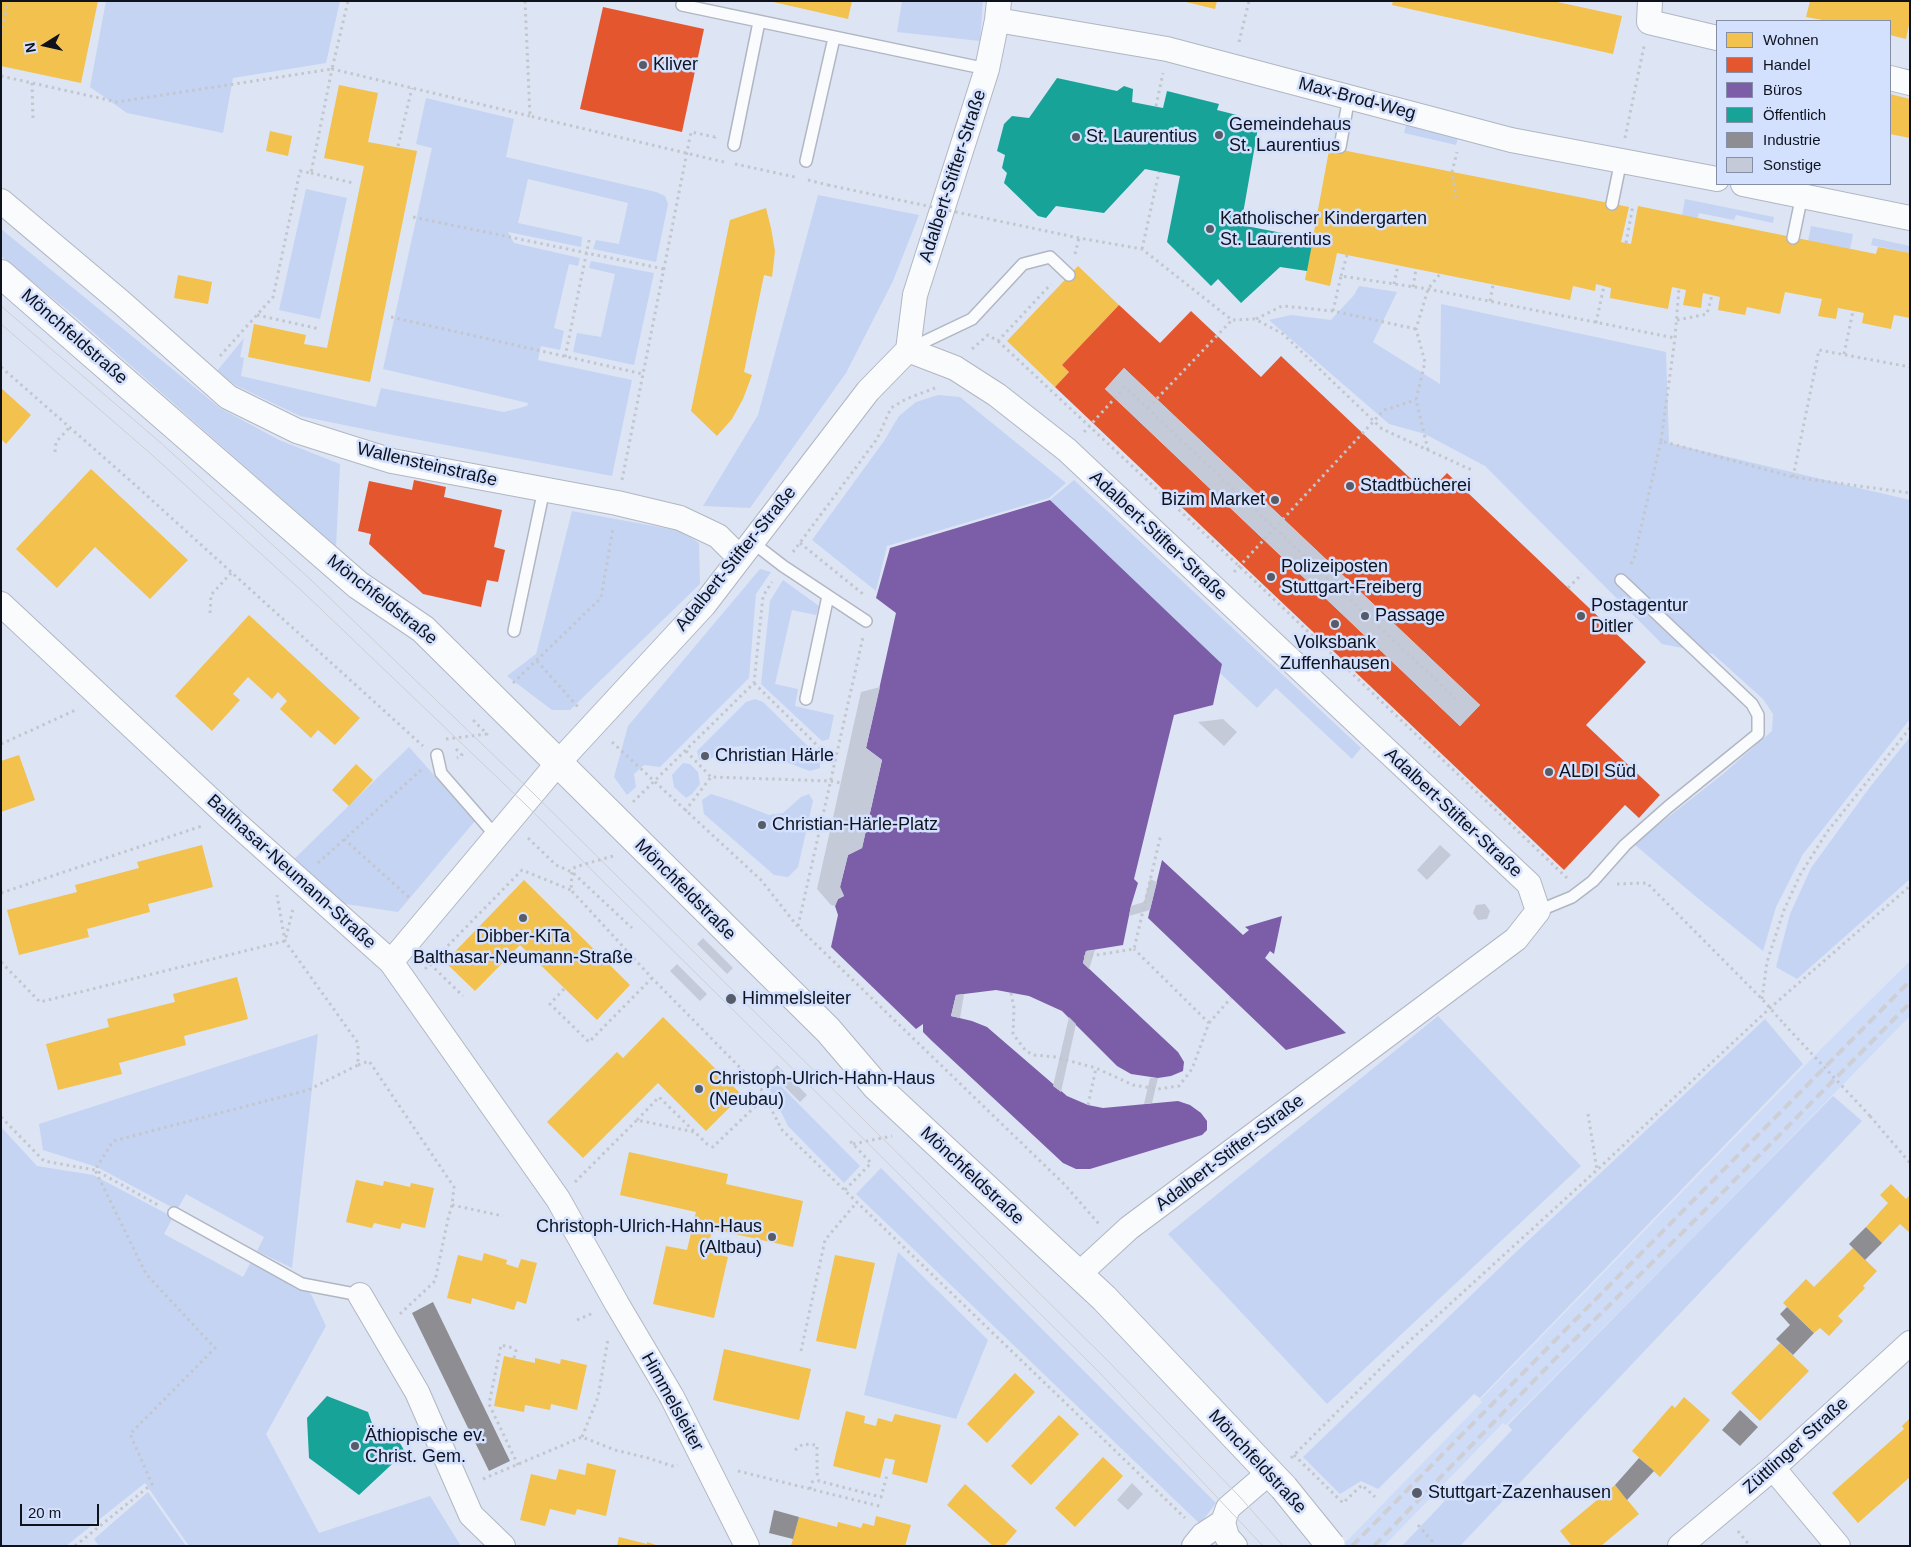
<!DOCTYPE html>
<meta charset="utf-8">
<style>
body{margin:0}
#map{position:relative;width:1911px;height:1547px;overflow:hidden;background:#dde4f4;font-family:Arial,sans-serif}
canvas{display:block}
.frame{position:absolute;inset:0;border:2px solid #0e121c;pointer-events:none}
.legend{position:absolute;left:1716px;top:20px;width:175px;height:165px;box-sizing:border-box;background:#d3e0fe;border:1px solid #848ea4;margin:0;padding:6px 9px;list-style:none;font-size:15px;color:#0e121c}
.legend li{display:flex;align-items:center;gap:10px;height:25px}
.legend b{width:25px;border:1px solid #848ea4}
.north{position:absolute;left:20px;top:20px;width:50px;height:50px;-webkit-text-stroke:4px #d3e0fe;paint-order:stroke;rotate:260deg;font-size:14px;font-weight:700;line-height:20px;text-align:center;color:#0e121c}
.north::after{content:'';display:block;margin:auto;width:18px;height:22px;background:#0e121c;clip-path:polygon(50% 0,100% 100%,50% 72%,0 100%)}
.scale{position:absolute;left:20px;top:1504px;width:79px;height:22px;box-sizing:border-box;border:2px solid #0e121c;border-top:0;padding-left:6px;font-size:15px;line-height:18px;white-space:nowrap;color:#0e121c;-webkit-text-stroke:4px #d3e0fe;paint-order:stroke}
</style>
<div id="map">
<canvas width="1911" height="1547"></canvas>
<div class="frame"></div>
<ul class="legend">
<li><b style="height:14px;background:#f2c14e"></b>Wohnen</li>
<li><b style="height:14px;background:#e4572e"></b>Handel</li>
<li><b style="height:14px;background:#7b5ea7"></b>Büros</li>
<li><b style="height:14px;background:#17a398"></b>Öffentlich</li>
<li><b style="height:14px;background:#8d8d92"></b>Industrie</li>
<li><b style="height:14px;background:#c4cad7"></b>Sonstige</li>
</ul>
<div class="north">N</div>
<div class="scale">20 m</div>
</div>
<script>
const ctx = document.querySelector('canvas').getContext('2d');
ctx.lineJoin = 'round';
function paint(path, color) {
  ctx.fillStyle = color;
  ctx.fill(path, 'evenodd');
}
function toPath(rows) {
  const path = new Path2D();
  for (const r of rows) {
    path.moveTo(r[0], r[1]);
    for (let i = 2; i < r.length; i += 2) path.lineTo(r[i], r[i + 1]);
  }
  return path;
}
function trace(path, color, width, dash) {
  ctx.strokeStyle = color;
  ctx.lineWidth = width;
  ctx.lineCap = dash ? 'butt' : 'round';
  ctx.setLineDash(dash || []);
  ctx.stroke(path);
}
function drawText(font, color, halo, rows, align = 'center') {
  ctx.font = font + ' Arial,sans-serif';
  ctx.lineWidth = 5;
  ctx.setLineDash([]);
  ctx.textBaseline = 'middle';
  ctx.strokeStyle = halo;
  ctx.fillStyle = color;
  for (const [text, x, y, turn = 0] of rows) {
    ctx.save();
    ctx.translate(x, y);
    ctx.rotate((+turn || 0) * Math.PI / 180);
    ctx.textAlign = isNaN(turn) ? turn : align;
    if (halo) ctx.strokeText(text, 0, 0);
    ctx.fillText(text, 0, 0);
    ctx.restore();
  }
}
paint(toPath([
 [1910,961,1910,1016,1667,1264,1506,1425,1503,1423,1384,1546,1342,1546,1482,1402,1480,1400,1822,1048]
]), '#cfdcf7');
paint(toPath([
 [106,1,340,1,326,63,233,78,223,133,127,113,90,87],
 [902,1,983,1,980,41,897,32],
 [426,98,514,119,506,157,656,192,665,196,668,204,656,262,593,249,596,240,619,244,628,203,528,179,518,223,582,237,581,247,508,232,514,243,580,258,578,266,569,264,554,328,564,331,560,350,541,346,538,360,632,380,612,476,398,436,300,416,233,384,217,371,244,338,240,357,244,358,241,376,376,407,381,388,504,412,527,406,528,403,383,369,432,148,416,144],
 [1407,122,1459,134,1456,145,1404,133],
 [306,189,347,198,320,319,279,310],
 [818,195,919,215,893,281,846,373,750,508,703,506,758,415],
 [1685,199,1774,217,1773,223,1736,215,1734,220,1699,213,1697,219,1682,216],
 [1811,226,1853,234,1850,249,1808,241],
 [1,229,220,408,279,440,340,464,336,547,77,318,1,256],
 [1873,238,1910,246,1910,253,1871,245],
 [591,261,654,273,634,365,573,352,577,333,601,337,615,274,589,268],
 [1359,286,1397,292,1373,342,1440,384,1441,304,1666,352,1669,443,1910,500,1910,719,1803,854,1776,907,1763,951,1695,896,1634,844,1723,774,1772,731,1773,714,1763,699,1713,654,1662,644,1485,466,1425,434,1389,424,1269,320,1291,315,1331,320,1354,295],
 [938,395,960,397,1066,483,1049,498,887,546,876,591,812,540,884,441,899,416,916,402],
 [1074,480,1361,748,1352,759,1276,688,1257,708,1220,673,1222,664,1050,500],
 [572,511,681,531,699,543,700,584,570,710,552,710,507,676,536,654],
 [760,569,771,572,756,594,749,678,660,767,644,765,634,774,636,787,627,795,614,777,628,726],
 [783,580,819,606,816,615,792,610,775,684,798,689,795,706,834,715,829,739,822,741,761,684,770,601],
 [755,699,763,702,820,758,820,768,810,771,743,746,733,747,708,760,699,760,697,751,746,702],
 [1910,737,1910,879,1797,979,1776,967,1790,914,1811,868,1870,787],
 [409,747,475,821,398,912,333,902,289,864],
 [683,763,690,764,698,772,700,784,692,794,686,798,674,787,672,775],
 [711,794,733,801,769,815,783,813,801,797,809,794,813,801,798,867,788,877,774,875,704,814,702,800],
 [1438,1016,1581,1166,1327,1404,1168,1234],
 [1765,1019,1803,1064,1480,1398,1474,1394,1378,1489,1361,1481,1340,1494,1303,1457,1515,1253],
 [318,1034,292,1268,257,1251,264,1237,186,1194,177,1210,97,1167,43,1150,39,1124],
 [770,1075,860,1166,844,1183,788,1126,765,1080],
 [1833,1096,1862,1121,1460,1546,1402,1546,1512,1430,1508,1425],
 [1,1127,37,1166,93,1175,173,1217,164,1234,243,1277,251,1262,311,1294,326,1326,266,1434,319,1533,430,1496,461,1546,189,1546,145,1483,66,1546,1,1546],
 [881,1168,1216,1503,1200,1524,856,1194],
 [898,1252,988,1340,956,1419,864,1395],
 [148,1492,186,1546,99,1546,94,1539]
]), '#c5d4f3');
paint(toPath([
 [1,1,98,1,81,83,1,66],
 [769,1,852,1,848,19],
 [1182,1,1217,1,1215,9],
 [1393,1,1553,1,1622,16,1613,54,1392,5],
 [1810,1,1910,1,1910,20,1906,39,1890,35,1890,21,1828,21,1806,17],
 [339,85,378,93,368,142,417,151,370,382,248,357,254,324,306,335,304,344,327,348,364,166,324,158],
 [1890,94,1910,99,1910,138,1890,134],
 [270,131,292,136,288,156,266,151],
 [1330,145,1340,147,1347,151,1629,207,1621,242,1631,244,1638,206,1876,254,1878,247,1910,253,1910,318,1894,315,1891,329,1862,323,1864,313,1838,308,1836,319,1818,316,1822,299,1785,292,1780,314,1747,307,1745,315,1718,310,1720,297,1703,293,1701,308,1683,305,1686,290,1672,287,1668,309,1610,298,1611,288,1596,284,1595,291,1573,286,1570,300,1337,253,1330,286,1305,280],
 [766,208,771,228,775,251,772,277,764,275,744,372,752,375,743,399,732,419,717,436,691,411,730,220],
 [1078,266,1119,305,1062,365,1069,372,1055,387,1007,341],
 [178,275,212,282,208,304,174,298],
 [1,388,31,415,6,444,1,439],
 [91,469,188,560,150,599,95,547,57,588,16,549],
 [249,615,360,718,335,745,318,730,311,738,280,709,287,701,278,692,272,699,248,677,233,694,240,700,212,731,175,696],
 [19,755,35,800,1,812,1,761],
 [356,764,373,780,349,806,332,790],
 [202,845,213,887,148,904,150,912,87,929,89,937,19,955,7,910,77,892,75,885,139,868,137,862],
 [524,880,630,985,597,1020,520,945,475,991,445,962],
 [237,977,248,1019,184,1036,186,1045,119,1063,122,1074,58,1090,46,1044,109,1027,107,1019,175,1002,173,994],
 [663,1017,742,1095,706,1131,658,1083,583,1158,547,1122,617,1052,623,1058],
 [629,1152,728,1174,726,1184,803,1201,793,1247,712,1229,708,1252,728,1257,714,1318,653,1304,666,1246,687,1250,696,1212,620,1195],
 [356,1180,383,1186,384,1181,410,1187,411,1183,434,1188,425,1228,402,1223,400,1229,374,1223,372,1228,346,1222],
 [1891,1184,1906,1199,1910,1195,1910,1233,1900,1224,1882,1243,1866,1227,1888,1203,1880,1195],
 [1853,1248,1877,1271,1863,1286,1865,1288,1838,1316,1843,1321,1829,1336,1820,1328,1814,1333,1783,1303,1806,1279,1814,1287],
 [484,1253,507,1260,506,1264,518,1268,521,1259,537,1263,526,1304,517,1301,514,1310,472,1298,471,1304,447,1298,458,1255,482,1261],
 [835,1255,875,1263,856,1349,816,1341],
 [1780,1343,1809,1371,1760,1421,1731,1393],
 [724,1349,811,1369,799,1420,713,1400],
 [504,1356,535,1363,535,1358,560,1364,561,1359,587,1365,577,1410,551,1404,550,1410,525,1405,524,1412,494,1406],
 [1015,1373,1035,1392,987,1443,967,1424],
 [1684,1397,1710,1420,1660,1477,1632,1451,1672,1405,1675,1408],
 [846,1411,865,1416,864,1423,876,1426,878,1418,892,1422,895,1414,941,1425,927,1483,892,1474,895,1460,885,1458,880,1478,833,1466],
 [1059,1415,1079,1434,1031,1485,1011,1466],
 [1910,1418,1910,1477,1858,1523,1832,1493,1904,1429,1902,1426],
 [1103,1457,1123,1476,1075,1527,1055,1508],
 [587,1463,616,1470,606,1516,577,1509,575,1515,550,1509,545,1526,520,1520,531,1474,556,1480,559,1469,585,1475],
 [965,1484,1017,1531,1004,1546,993,1546,947,1505],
 [1615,1485,1639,1514,1601,1546,1572,1546,1560,1531],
 [876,1516,911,1525,905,1546,791,1546,799,1517,837,1527,838,1522,861,1528,863,1523,874,1526],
 [619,1537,647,1544,647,1542,659,1546,617,1546]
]), '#f2c14e');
paint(toPath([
 [603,7,704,29,682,132,580,109],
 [1119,305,1160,343,1191,311,1261,377,1281,356,1427,494,1447,473,1646,662,1586,725,1660,795,1639,818,1625,805,1564,870,1055,387,1069,372,1062,365],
 [1124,368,1480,705,1460,726,1105,389],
 [414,480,446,487,444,497,502,510,494,547,505,550,498,582,487,580,481,607,423,594,369,544,371,534,358,531,369,481,412,490]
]), '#e4572e');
paint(toPath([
 [1050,500,1222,664,1213,705,1174,715,1134,879,1138,883,1131,906,1123,945,1086,951,1083,963,1178,1052,1184,1062,1183,1071,1171,1076,1158,1078,1131,1074,1117,1066,1062,1011,1029,996,996,990,956,995,951,1016,972,1021,987,1027,1067,1096,1088,1105,1103,1108,1178,1101,1190,1105,1201,1113,1207,1121,1207,1130,1202,1135,1090,1169,1076,1169,1063,1163,932,1041,923,1032,923,1024,916,1029,831,947,838,915,835,906,838,899,844,896,840,887,848,855,862,848,882,760,866,748,896,613,876,598,890,548],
 [1162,860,1243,935,1249,930,1245,927,1282,916,1274,954,1270,951,1265,958,1346,1033,1286,1050,1148,918]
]), '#7b5ea7');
paint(toPath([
 [1057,78,1117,91,1124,86,1133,89,1132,102,1163,108,1167,91,1219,104,1217,110,1237,115,1235,124,1258,128,1241,225,1313,239,1307,271,1280,267,1241,303,1218,279,1211,286,1167,242,1180,176,1145,169,1104,213,1056,206,1046,218,1038,216,1004,183,1007,173,1002,168,1005,155,997,151,1004,124,1012,116,1029,118],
 [327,1396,368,1412,378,1440,396,1436,405,1452,359,1495,309,1458,307,1418]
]), '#17a398');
paint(toPath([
 [1866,1227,1882,1243,1865,1260,1849,1244],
 [433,1302,510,1461,489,1471,412,1313],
 [1787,1307,1814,1333,1793,1355,1776,1339,1790,1325,1780,1314],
 [1740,1410,1758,1427,1740,1446,1722,1430],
 [1639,1458,1654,1471,1627,1500,1615,1485],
 [774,1510,799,1517,793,1539,769,1533]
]), '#8d8d92');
paint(toPath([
 [1124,368,1480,705,1460,726,1105,389],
 [880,687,866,748,882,760,862,848,848,855,840,887,844,896,838,899,835,906,831,905,817,889,861,692],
 [1223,719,1237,732,1224,746,1198,722],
 [1440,845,1451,855,1427,880,1417,870],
 [1150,879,1157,882,1150,910,1129,916,1131,906,1144,902],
 [1485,904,1490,911,1487,919,1478,920,1473,913,1476,905],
 [703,938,733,968,727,974,697,944],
 [1095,950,1089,969,1083,963,1086,951],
 [677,964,707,994,700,1001,670,971],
 [964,994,960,1018,951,1016,956,995],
 [1069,1017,1076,1024,1061,1092,1053,1086],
 [777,1065,807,1095,800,1102,770,1072],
 [1150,1078,1158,1078,1152,1103,1144,1104],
 [1132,1483,1143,1494,1128,1510,1117,1500]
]), '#c4cad7');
const lane = toPath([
 [682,5,987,69],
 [734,145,759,22],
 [1340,147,1349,97],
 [806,161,834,38],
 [1612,204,1621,160],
 [1793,238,1802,195],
 [909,349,972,319,1023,264,1050,257,1069,275],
 [752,542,783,566,866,621],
 [514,631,544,489],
 [806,699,828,596],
 [437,755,441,773,496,836],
 [1538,911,1572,897,1593,881,1625,845,1668,807,1758,734,1758,715,1752,704,1621,580],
 [174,1213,302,1284,360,1295]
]);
const street = toPath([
 [1650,1,1649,22,1717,38],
 [997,20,1167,49,1511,140,1717,179],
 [1890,78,1910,83],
 [1743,184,1910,218],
 [1,201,122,303,228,397,297,431,392,461,617,503,680,518,718,536,740,558],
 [908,350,955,368,997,395,1067,450,1529,884,1538,911,1516,939,1129,1228,1078,1275],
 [1,604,229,817,391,962,558,763,704,605,868,391,908,350,915,295,987,69,997,20,999,1],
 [391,962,558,1199,617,1304,672,1397,747,1546],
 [360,1295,417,1392,471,1515,503,1546],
 [1773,1468,1838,1546],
 [1223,1522,1227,1537,1235,1546],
 [1194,1546,1203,1535,1223,1522,1228,1508,1270,1472],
 [1680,1546,1773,1468,1910,1343]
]);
const secondary = toPath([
 [1,274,358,585,423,629,828,1030,876,1086,1104,1298,1284,1488]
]);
trace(lane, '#b1b6c2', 14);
trace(street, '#b1b6c2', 26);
trace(secondary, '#b1b6c2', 30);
trace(toPath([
 [525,1,530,116,724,162],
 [1,34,8,1],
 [1239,42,1249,1],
 [1,76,117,102,332,69,348,1],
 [32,83,33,119],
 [1156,106,1163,73],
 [1625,138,1644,46],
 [398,146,412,88],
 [735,164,795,177],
 [311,173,353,183],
 [808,180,828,185],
 [1456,198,1452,172,1457,152],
 [413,217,664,269],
 [994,220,1079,238,1142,249,1232,320,1255,319,1283,334,1382,429,1474,471],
 [1626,243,1633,205],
 [1142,249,1159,172],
 [1075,254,1079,238],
 [1341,276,1347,255],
 [1394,284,1398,265],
 [1413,287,1416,269],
 [1490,301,1493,285],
 [1333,311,1341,276,1428,289,1675,338],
 [257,315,320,329],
 [391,317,643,374],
 [1256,319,1282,306,1333,311,1416,329],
 [1677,320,1707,314,1712,295],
 [1596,323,1604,286],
 [998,341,1239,566,1567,878],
 [972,349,988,335,998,341,1051,284],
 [1844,354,1853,311],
 [220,356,273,297,300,171,311,173,332,69,530,116],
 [565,357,590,236],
 [1,367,133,483,423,746],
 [1148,408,1232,320],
 [1084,432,1125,387,1458,701],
 [1661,441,1675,338,1679,288],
 [1428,450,1416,400,1425,362,1416,329,1428,289,1440,274],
 [55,452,56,442,70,427],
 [1793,477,1819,350,1910,367],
 [622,480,691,132,715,137,716,134],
 [800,543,863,594],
 [793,552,877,439,891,408,906,399,935,388],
 [1631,564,1634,558,1661,441,1793,477,1910,493],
 [1234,572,1384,410,1416,400],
 [1568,588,1582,574],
 [210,613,211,595,231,573],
 [537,661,578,707],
 [513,683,601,598,613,528],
 [754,683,834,762],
 [446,739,487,734,474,721,476,719],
 [612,742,761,880,798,927,1065,1185,1099,1224],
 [1,744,78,709],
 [456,749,462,755,457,758],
 [686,751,711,777],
 [633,802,754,683,763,596,772,582],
 [685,811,711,777,831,781,841,783],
 [528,838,556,865,572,872,632,928],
 [344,839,411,899],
 [613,856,575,867,572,872,571,890,652,978,761,1089,782,1130,1185,1518],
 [318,863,421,770],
 [1617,884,1647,883,1762,999,1784,1024],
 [1,893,202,826],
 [798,926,863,637],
 [1084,957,1134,949,1161,834],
 [1,962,40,1002,285,941,293,909],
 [430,964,463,996],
 [425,969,522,870,571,890],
 [564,989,550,1004,589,1042,652,978],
 [1011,993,1014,1008,1013,1034,1026,1051,1034,1055,1055,1057,1096,1068,1133,1085,1158,1089,1179,1086,1192,1069,1209,1023,1134,949],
 [1762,999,1767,962,1784,910,1800,875,1827,832,1910,728],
 [1209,1023,1231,998],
 [358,1065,369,1061,454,1187,452,1205,448,1219,435,1281,400,1314],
 [1088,1105,1096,1068],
 [1588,1114,1597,1170],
 [1870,1116,1910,1163],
 [1,1117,44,1161,95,1170,158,1205],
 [637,1120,659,1097,707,1144,713,1147,765,1097],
 [853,1144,892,1136],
 [575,1182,637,1120,694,1132],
 [845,1190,871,1163,848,1139],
 [452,1205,503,1216],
 [577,1320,593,1313],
 [801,1351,825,1240,857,1202],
 [514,1358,516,1351,513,1348,501,1345,489,1404,518,1465],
 [582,1437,598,1397,608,1339],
 [795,1450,803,1444,817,1445,817,1473,819,1481,881,1497,887,1475],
 [1294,1455,1343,1503,1362,1485,1375,1497],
 [1291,1458,1393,1356,1597,1170,1770,1008,1910,886],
 [738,1471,883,1507],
 [483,1479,582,1437,615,1450,648,1458,672,1466,678,1465],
 [810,1489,812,1482,819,1481],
 [1418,1525,1432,1541,1430,1546],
 [1738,1531,1750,1546],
 [75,1546,152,1484,130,1434,215,1348,146,1274,95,1170,113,1141,308,1090,358,1065,358,1043,285,941,277,895]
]), '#c3c6cc', 3, [2.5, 4]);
trace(lane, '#fafbfd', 11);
trace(street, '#fafbfd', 24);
trace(secondary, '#fafbfd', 28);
trace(toPath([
 [1,306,161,443,311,580,533,793,1108,1361,1240,1497,1283,1546],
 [1,324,151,454,302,591,524,803,1098,1371,1263,1546]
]), '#cdcfd4', 1);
trace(toPath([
 [1352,1546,1910,981],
 [1374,1546,1555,1359,1707,1208,1910,1003]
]), '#cdcfd4', 4, [10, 5]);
const secondaryBridge = toPath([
 [1284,1488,1331,1546]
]);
trace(secondaryBridge, '#b1b6c2', 30, []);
trace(toPath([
 [828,185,994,220],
 [1784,1024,1870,1116]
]), '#c3c6cc', 3, [2.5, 4]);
trace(secondaryBridge, '#fafbfd', 28);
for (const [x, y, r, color] of [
 [643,65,5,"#565c68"],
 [1219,135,5,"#565c68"],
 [1076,137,5,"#565c68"],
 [1210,229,5,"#565c68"],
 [1350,486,5,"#565c68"],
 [1275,500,5,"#565c68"],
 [1271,577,5,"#565c68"],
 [1365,616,5,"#565c68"],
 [1581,616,5,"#565c68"],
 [1335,624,5,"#565c68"],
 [705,756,5,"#565c68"],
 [1549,772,5,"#565c68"],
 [762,825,5,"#565c68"],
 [523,918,5,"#565c68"],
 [731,999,6,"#565c68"],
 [699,1089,5,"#565c68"],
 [772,1237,5,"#565c68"],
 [355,1446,5,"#565c68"],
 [1417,1493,6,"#565c68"]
]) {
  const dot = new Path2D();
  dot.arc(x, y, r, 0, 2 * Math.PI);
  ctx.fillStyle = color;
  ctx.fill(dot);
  trace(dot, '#d3e0fe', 2);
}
drawText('18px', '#0e121c', '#d3e0fe', [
 ["Kliver",653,65],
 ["Gemeindehaus",1229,125],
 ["St. Laurentius",1229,146],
 ["St. Laurentius",1086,137],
 ["Katholischer Kindergarten",1220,219],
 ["St. Laurentius",1220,240],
 ["Stadtbücherei",1360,486],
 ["Bizim Market",1265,500,"right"],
 ["Polizeiposten",1281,567],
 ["Stuttgart-Freiberg",1281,588],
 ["Postagentur",1591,606],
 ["Ditler",1591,627],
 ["Passage",1375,616],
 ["Volksbank",1335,643,"center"],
 ["Zuffenhausen",1335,664,"center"],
 ["Christian Härle",715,756],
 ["ALDI Süd",1559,772],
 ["Christian-Härle-Platz",772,825],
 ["Dibber-KiTa",523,937,"center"],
 ["Balthasar-Neumann-Straße",523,958,"center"],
 ["Himmelsleiter",742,999],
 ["Christoph-Ulrich-Hahn-Haus",709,1079],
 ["(Neubau)",709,1100],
 ["Christoph-Ulrich-Hahn-Haus",762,1227,"right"],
 ["(Altbau)",762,1248,"right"],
 ["Äthiopische ev.",365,1436],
 ["Christ. Gem.",365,1457],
 ["Stuttgart-Zazenhausen",1428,1493]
], 'left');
drawText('18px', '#0e121c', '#d3e0fe', [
 ["Max-Brod-Weg",1357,99,15],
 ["Adalbert-Stifter-Straße",953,176,-72],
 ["Mönchfeldstraße",74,337,41],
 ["Wallensteinstraße",427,465,13],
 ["Adalbert-Stifter-Straße",1158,536,43],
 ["Adalbert-Stifter-Straße",736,559,-51],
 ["Mönchfeldstraße",382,600,38],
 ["Adalbert-Stifter-Straße",1453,813,43],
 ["Balthasar-Neumann-Straße",291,872,42],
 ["Mönchfeldstraße",685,890,45],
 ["Adalbert-Stifter-Straße",1230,1153,-37],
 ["Mönchfeldstraße",972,1176,43],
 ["Himmelsleiter",672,1402,61],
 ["Züttlinger Straße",1796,1446,-42],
 ["Mönchfeldstraße",1257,1462,47]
]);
</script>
